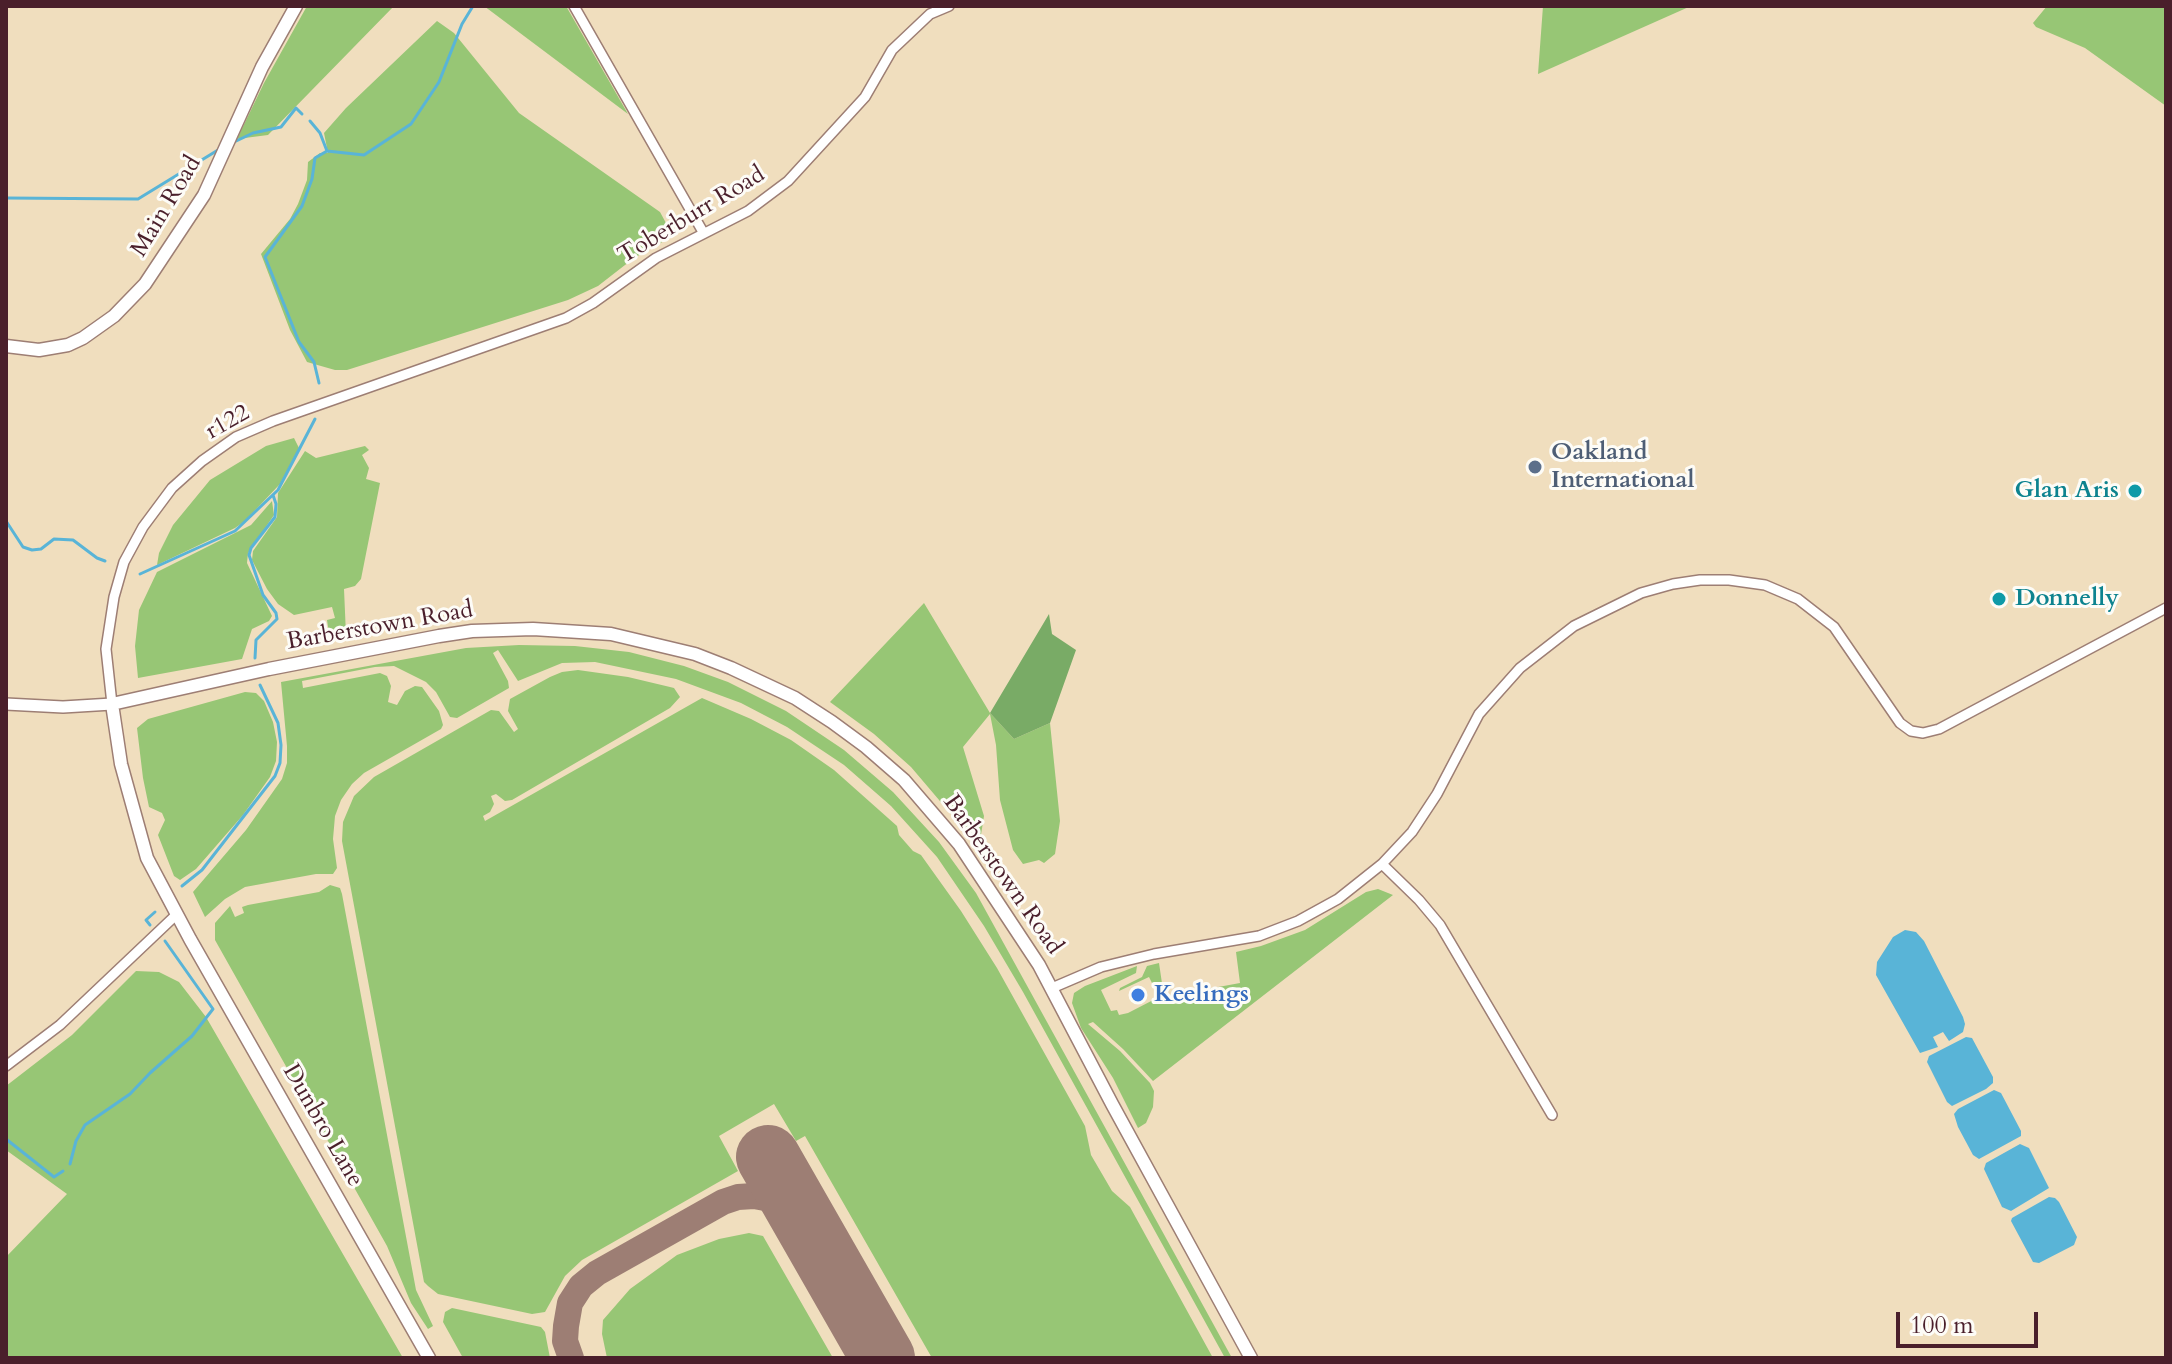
<!DOCTYPE html>
<style>
body{margin:0}
#map{position:relative;width:2172px;height:1364px;overflow:hidden;background:#f0debe;font-family:Cardo,serif}
canvas{display:block}
.frame{position:absolute;inset:0;border:8px solid #4a1f2b;pointer-events:none}
.scale{position:absolute;left:1896px;top:1312px;width:142px;height:36px;box-sizing:border-box;border:4px solid #4a1f2b;border-top:0;padding-left:10px;font-size:24px;line-height:28px;white-space:nowrap;color:#4a1f2b;-webkit-text-stroke:6px #fdfcf7;paint-order:stroke}
</style>
<div id="map">
<canvas width="2172" height="1364"></canvas>
<div class="frame"></div>
<div class="scale">100 m</div>
</div>
<script>
const ctx = document.querySelector('canvas').getContext('2d');
ctx.lineJoin = 'round';
function paint(path, color) {
  ctx.fillStyle = color;
  ctx.fill(path, 'evenodd');
}
function toPath(rows) {
  const path = new Path2D();
  for (const r of rows) {
    path.moveTo(r[0], r[1]);
    for (let i = 2; i < r.length; i += 2) path.lineTo(r[i], r[i + 1]);
  }
  return path;
}
function trace(path, color, width, dash) {
  ctx.strokeStyle = color;
  ctx.lineWidth = width;
  ctx.lineCap = dash ? 'butt' : 'round';
  ctx.setLineDash(dash || []);
  ctx.stroke(path);
}
function drawText(font, color, halo, rows, align = 'center') {
  ctx.font = font + ' Cardo,serif';
  ctx.lineWidth = 6;
  ctx.setLineDash([]);
  ctx.textBaseline = 'middle';
  ctx.strokeStyle = halo;
  ctx.fillStyle = color;
  for (const [text, x, y, turn = 0] of rows) {
    ctx.save();
    ctx.translate(x, y);
    ctx.rotate((+turn || 0) * Math.PI / 180);
    ctx.textAlign = isNaN(turn) ? turn : align;
    if (halo) ctx.strokeText(text, 0, 0);
    ctx.fillText(text, 0, 0);
    ctx.restore();
  }
}
paint(toPath([
 [307,6,394,6,268,135,237,139,264,83],
 [484,6,566,6,628,114],
 [1543,6,1691,6,1538,74],
 [2047,6,2166,6,2166,106,2085,48,2036,27,2033,23],
 [437,21,454,33,519,113,660,212,673,236,634,258,598,286,568,300,347,370,335,370,307,362,290,330,261,254,290,219,298,204,307,180,308,162,320,153,328,153,324,133,346,108],
 [294,438,299,448,280,484,245,521,235,528,157,565,159,553,173,525,210,480,266,446],
 [365,446,369,450,362,455,369,468,366,479,380,483,361,579,355,586,344,589,346,635,330,640,327,620,335,618,332,607,294,615,278,604,267,589,252,560,253,551,277,517,278,493,305,451,316,458],
 [272,501,274,515,248,553,247,563,272,616,269,621,252,629,242,659,138,678,135,646,139,610,157,572,251,525],
 [924,603,990,713,1014,739,1050,723,1060,821,1055,854,1044,863,1039,860,1023,864,1013,850,1000,800,996,745,990,714,963,747,984,816,979,847,911,767,874,734,830,702],
 [519,645,575,646,629,652,684,666,728,682,786,711,844,750,893,792,939,842,976,893,1232,1358,1225,1358,1023,992,984,926,937,857,891,806,844,765,787,727,741,703,676,679,595,662,562,663,518,681,498,650,493,653,508,681,509,688,457,718,450,717,436,692,426,682,394,666,375,667,302,681,303,688,380,673,387,676,391,686,388,702,397,705,405,691,415,686,422,687,439,711,443,725,441,729,364,773,352,784,341,800,335,816,333,839,337,868,333,874,316,874,245,887,225,899,205,917,193,892,246,830,282,779,287,763,287,746,281,682,466,648],
 [578,670,628,677,670,687,674,688,680,697,670,708,512,800,505,801,496,794,491,796,494,804,490,812,483,816,485,821,702,698,751,719,791,740,834,770,897,826,899,835,913,851,921,855,961,911,997,968,1085,1126,1091,1155,1112,1191,1130,1207,1213,1358,932,1358,805,1136,796,1141,774,1104,719,1136,738,1171,582,1260,565,1276,545,1312,532,1314,438,1294,428,1286,424,1282,342,841,343,822,354,796,374,777,491,710,499,711,514,732,518,729,508,711,510,699,550,677,562,672],
 [245,692,256,693,264,701,273,722,277,742,276,761,270,777,243,815,196,869,180,880,174,876,158,835,165,820,162,813,149,807,143,778,137,728,148,719],
 [330,885,340,888,342,894,416,1290,433,1326,428,1329,411,1303,387,1246,215,940,215,923,230,906,235,917,244,913,242,907,248,905,319,892],
 [1378,889,1393,895,1153,1081,1123,1049,1093,1022,1088,1024,1120,1051,1150,1083,1154,1091,1153,1107,1146,1123,1138,1128,1113,1078,1081,1028,1072,1003,1074,993,1085,986,1137,966,1136,973,1101,990,1111,1011,1117,1010,1119,1015,1128,1013,1159,997,1149,977,1119,991,1120,988,1142,977,1147,966,1159,963,1164,997,1240,983,1236,952,1261,946,1305,930,1366,892],
 [136,971,159,972,179,982,206,1017,403,1358,6,1358,6,1257,67,1194,6,1150,6,1086,72,1035],
 [749,1233,763,1236,833,1358,607,1358,602,1334,603,1320,630,1289,677,1255,719,1239],
 [452,1308,541,1327,545,1332,550,1358,463,1358,443,1322,445,1312]
]), '#97c675');
paint(toPath([
 [1049,614,1052,634,1076,650,1050,723,1014,739,990,713]
]), '#79ab66');
paint(toPath([
 [1905,930,1916,932,1924,941,1963,1017,1965,1024,1963,1032,1949,1041,1943,1032,1933,1037,1938,1047,1920,1053,1876,975,1877,962,1893,937],
 [1966,1037,1972,1038,1993,1077,1993,1083,1986,1089,1952,1106,1947,1102,1927,1062,1929,1056],
 [1994,1090,2001,1093,2021,1131,2021,1136,1979,1159,1973,1155,1958,1127,1954,1114,1958,1109],
 [2020,1144,2029,1148,2049,1188,2011,1211,2002,1207,1984,1169,1986,1163],
 [2049,1197,2055,1198,2059,1202,2077,1237,2074,1245,2039,1263,2033,1262,2011,1221,2012,1218]
]), '#59b4d7');
trace(toPath([
 [310,121,320,133,327,151],
 [232,143,253,133,281,127,296,108,302,114],
 [6,198,138,199,218,150],
 [319,383,314,362,299,342,265,257,302,206,312,179,315,158,327,151,364,155,411,124,439,82,462,24,473,6],
 [6,521,23,547,32,550,41,549,54,539,73,540,97,558,105,561],
 [140,574,235,531,278,490,315,419],
 [255,658,256,640,277,619,276,613,263,595,249,555,251,548,275,517,276,504,273,495],
 [182,886,202,870,275,776,280,763,281,745,278,723,260,685],
 [150,925,146,920,155,912],
 [6,1139,54,1177,63,1171],
 [70,1164,76,1141,85,1125,130,1094,150,1073,192,1036,213,1009,165,941]
]), '#59b4d7', 3);
trace(toPath([
 [571,1358,565,1341,566,1326,570,1303,581,1286,597,1273,723,1202,738,1197,754,1196,776,1200,794,1211,809,1229]
]), '#9d7e74', 26);
trace(toPath([
 [768,1157,883,1358]
]), '#9d7e74', 64);
const minor = toPath([
 [574,6,703,232],
 [112,704,106,649,114,597,124,562,143,527,172,488,202,461,236,437,273,421,566,318,593,303,656,258,748,211,788,181,865,97,892,50,930,14,949,6],
 [1382,864,1419,900,1440,925,1552,1115],
 [1052,988,1101,967,1154,954,1259,936,1298,921,1338,899,1382,864,1412,832,1437,794,1479,714,1520,668,1574,626,1641,593,1673,584,1700,580,1729,580,1765,585,1798,599,1834,627,1900,723,1911,731,1923,733,1939,729,2166,608],
 [6,1066,60,1025,176,915]
]);
const tertiary = toPath([
 [6,704,63,707,112,704]
]);
const secondary = toPath([
 [6,346,39,350,68,345,83,338,114,316,145,284,204,195,262,67,296,6],
 [429,1358,190,939,147,858,121,764,112,704,269,669,439,636,472,631,533,629,611,634,695,654,731,668,795,698,832,722,866,747,904,780,959,844,1039,965,1112,1104,1251,1358]
]);
trace(minor, '#9d7e74', 12);
trace(tertiary, '#9d7e74', 14);
trace(secondary, '#9d7e74', 15);
trace(minor, '#fff', 9);
trace(tertiary, '#fff', 11);
trace(secondary, '#fff', 12);
for (const [x, y, r, color] of [
 [1535,467,8,"#5c6f8a"],
 [2135,491,8,"#0f9aa8"],
 [1999,599,8,"#0f9aa8"],
 [1138,995,8,"#3f7fe0"]
]) {
  const dot = new Path2D();
  dot.arc(x, y, r, 0, 2 * Math.PI);
  ctx.fillStyle = color;
  ctx.fill(dot);
  trace(dot, '#fdfcf7', 3);
}
drawText('24px', '#4a1f2b', '#fdfcf7', [
 ["Main Road",167,207,-59],
 ["Toberburr Road",692,216,-31],
 ["r122",228,423,-29],
 ["Barberstown Road",380,627,-10],
 ["Barberstown Road",1002,875,55],
 ["Dunbro Lane",322,1126,60]
]);
drawText('bold 24px', '#4e5e75', '#fdfcf7', [
 ["Oakland",1551,453],
 ["International",1551,481]
], 'left');
drawText('bold 24px', '#0d838f', '#fdfcf7', [
 ["Glan Aris",2119,491],
 ["Donnelly",2015,599,"left"]
], 'right');
drawText('bold 24px', '#366cbe', '#fdfcf7', [
 ["Keelings",1154,995]
], 'left');
</script>
